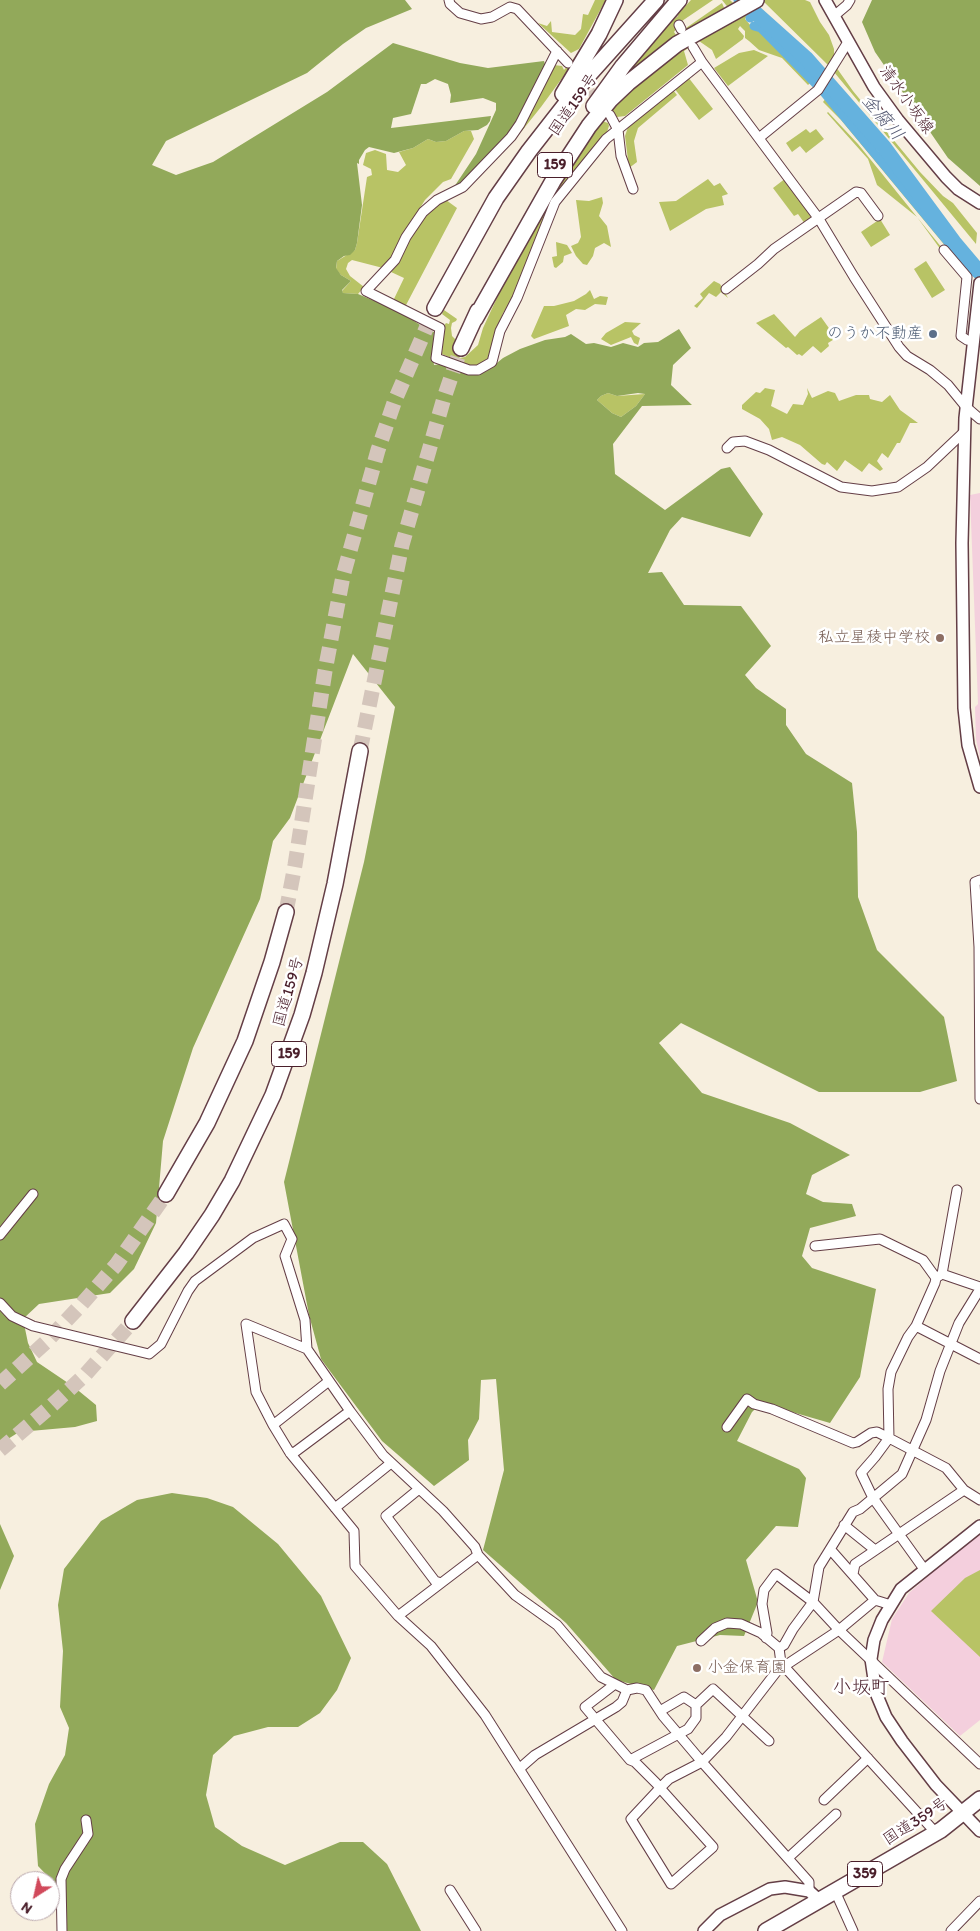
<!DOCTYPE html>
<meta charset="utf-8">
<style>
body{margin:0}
#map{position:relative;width:980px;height:1931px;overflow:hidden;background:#f7efdf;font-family:Itim,sans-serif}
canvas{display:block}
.north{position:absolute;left:10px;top:1871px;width:50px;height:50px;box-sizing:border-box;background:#fff;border:1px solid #b7a5aa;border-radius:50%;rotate:215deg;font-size:14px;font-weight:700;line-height:20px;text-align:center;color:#4a1f2b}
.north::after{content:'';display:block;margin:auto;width:18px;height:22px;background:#d1495b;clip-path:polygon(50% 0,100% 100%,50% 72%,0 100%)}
</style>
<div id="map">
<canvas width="980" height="1931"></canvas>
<div class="north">N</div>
</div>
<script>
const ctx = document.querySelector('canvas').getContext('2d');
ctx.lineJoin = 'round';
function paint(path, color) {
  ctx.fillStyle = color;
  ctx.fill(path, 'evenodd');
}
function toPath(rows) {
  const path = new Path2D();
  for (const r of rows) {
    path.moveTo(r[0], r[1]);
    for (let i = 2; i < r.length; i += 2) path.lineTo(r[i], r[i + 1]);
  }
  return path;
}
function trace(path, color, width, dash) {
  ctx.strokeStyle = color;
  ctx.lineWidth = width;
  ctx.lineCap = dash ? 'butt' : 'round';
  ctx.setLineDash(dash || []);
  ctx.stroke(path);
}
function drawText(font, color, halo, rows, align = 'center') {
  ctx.font = font + ' Itim,"Klee One",sans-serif';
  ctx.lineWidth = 5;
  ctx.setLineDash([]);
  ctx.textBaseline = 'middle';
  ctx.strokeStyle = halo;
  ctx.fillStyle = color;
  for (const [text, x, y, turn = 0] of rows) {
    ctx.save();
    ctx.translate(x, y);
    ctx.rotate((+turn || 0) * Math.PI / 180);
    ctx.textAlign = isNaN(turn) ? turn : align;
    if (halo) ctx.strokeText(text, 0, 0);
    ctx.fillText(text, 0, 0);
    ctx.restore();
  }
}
paint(toPath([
 [980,493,980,758,976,739,975,707,978,704,970,495],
 [980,1533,980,1720,960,1736,882,1662,892,1619,909,1593,959,1549]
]), '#f4cfdd');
paint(toPath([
 [595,0,607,0,606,4,604,3,579,49,571,53,538,23,547,26,551,21,552,32,575,35,581,29,583,14,588,15],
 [691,0,713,0,682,21,674,32,676,35,722,3,725,10,629,74,628,73,666,27],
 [722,0,730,0,747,16,745,19,751,26,759,30,793,61,811,82,808,85,782,58,759,50,749,41,745,38,745,31,740,26,738,29,744,36,743,39,716,59,712,50,699,41,684,51,688,65,625,116,617,117,612,110,603,118,602,121,608,123,609,126,607,132,551,199,513,299,503,313,489,361,473,367,442,354,443,327,446,323,449,324,450,320,442,314,444,310,457,319,456,321,452,323,451,328,452,336,456,340,454,348,456,354,460,358,465,357,478,345,483,328,515,259,539,214,601,116,646,71,734,15],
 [762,0,805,0,810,2,820,22,829,35,834,49,834,58,829,66],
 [754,50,768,56,728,86,714,68,739,53],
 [575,57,576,59,541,107,521,132,554,65,562,66,564,70],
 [836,67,853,91,920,172,943,196,953,203,977,233,976,244,834,72],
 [688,77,713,109,699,120,674,88],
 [673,90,677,95,638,128,634,141,637,162,629,168,625,136,628,127,634,120],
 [826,98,972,272,971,277,841,120,823,102],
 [828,112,858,144,942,248,941,250,917,217,877,185,868,159,827,113],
 [806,129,810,133,816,129,824,139,806,153,800,146,792,152,786,143],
 [464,131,471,131,474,139,451,179,443,182,425,200,401,238,396,250,383,268,352,260,348,263,346,269,350,276,364,287,358,294,343,293,342,291,351,281,341,275,336,269,337,261,355,250,357,243,367,177,372,175,371,169,363,165,366,153,375,150,386,154,387,170,398,172,406,165,399,152,413,148,428,139,436,142,446,141],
 [786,178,813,216,812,219,805,224,798,214,794,216,773,188],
 [708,179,714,186,720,183,728,194,722,196,724,205,706,209,670,231,659,202,676,201],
 [602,197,603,203,599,216,607,226,611,247,604,243,595,248,593,256,587,265,583,264,576,256,571,246,578,243,581,237,576,200,589,201],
 [446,200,457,208,405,307,393,301,404,278,391,272,397,265,412,233,432,207],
 [880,219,890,235,871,247,861,232],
 [556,242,567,245,572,253,564,256,563,262,556,268,554,267,552,257,557,256],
 [926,261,945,290,932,298,914,269],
 [714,281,720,284,728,298,721,292,716,297,709,293,697,308,694,306,703,298,700,294],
 [590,290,594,299,600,296,608,297,606,305,595,304,585,310,576,309,566,315,569,326,534,339,531,336,544,306,554,306,574,301,586,294],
 [774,314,795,337,800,331,821,317,836,338,828,343,829,346,821,353,813,346,802,356,799,354,797,355,788,347,786,348,756,323],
 [625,322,641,323,632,331,634,335,640,338,638,345,634,343,631,337,611,345,601,339,606,333],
 [765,388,775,390,771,406,787,414,793,404,803,405,808,394,807,388,812,398,828,391,835,393,839,401,856,395,869,395,870,399,882,402,890,395,900,410,918,423,910,423,900,443,897,443,888,458,882,453,877,461,883,469,880,471,869,463,862,472,845,460,837,471,827,462,825,465,822,464,800,445,782,437,772,440,769,429,760,419,742,409,742,405,756,392,760,393],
 [608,393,617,396,645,394,636,406,621,417,612,413,597,400,601,396],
 [980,1570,980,1657,931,1611,965,1578]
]), '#b8c365');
paint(toPath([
 [0,0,405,0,412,9,366,28,343,44,307,73,166,141,152,165,176,175,213,162,327,92,393,43,460,63,488,68,544,61,546,67,516,124,464,181,454,187,476,154,496,110,496,103,483,98,450,103,451,95,448,84,435,79,426,84,421,84,411,114,393,118,391,128,491,116,490,121,487,125,478,130,464,131,446,141,436,142,428,139,413,148,394,153,369,147,365,150,359,160,359,164,357,163,362,205,357,243,355,250,350,255,344,256,337,261,336,268,341,275,351,281,342,290,343,293,358,294,401,312,426,329,432,331,434,332,433,356,434,365,441,364,471,373,487,371,503,358,520,349,545,340,565,337,571,334,586,344,594,343,611,347,623,343,638,347,644,343,658,342,679,329,691,348,673,365,671,385,692,405,642,406,613,444,615,474,665,510,721,469,730,467,763,514,750,537,682,517,670,530,648,573,662,572,684,605,741,606,771,646,745,675,756,688,786,709,786,725,806,754,852,783,857,832,858,897,877,950,944,1017,957,1081,920,1092,819,1092,681,1023,659,1043,702,1093,790,1123,850,1155,812,1175,806,1194,823,1202,852,1204,856,1216,810,1228,802,1256,812,1268,876,1289,860,1377,830,1423,761,1403,752,1412,737,1441,799,1469,806,1478,798,1527,776,1526,746,1560,758,1602,744,1636,720,1635,677,1646,654,1690,616,1680,566,1623,483,1550,504,1470,496,1379,481,1380,479,1419,468,1440,469,1460,434,1486,382,1441,321,1359,309,1315,284,1182,364,862,395,707,353,654,290,818,273,841,260,899,193,1048,163,1141,156,1223,134,1269,110,1293,39,1304,23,1319,28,1343,37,1362,74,1387,96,1405,97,1421,75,1427,19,1432,0,1444],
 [608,393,617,396,638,393,645,394,636,406,621,417,612,413,597,400,601,396],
 [872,0,980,0,980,186,948,158,875,52,862,22],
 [172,1493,207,1498,233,1507,278,1544,321,1596,351,1658,337,1690,320,1713,298,1727,268,1727,234,1736,213,1755,206,1795,215,1827,242,1846,285,1865,340,1842,363,1842,387,1864,421,1931,67,1931,61,1890,38,1866,35,1824,49,1784,65,1755,69,1728,60,1707,63,1651,58,1605,64,1569,101,1521,137,1500],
 [0,1524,14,1556,0,1590]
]), '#92a95a');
trace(toPath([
 [750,18,755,12],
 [754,26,761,28,822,90,972,271,980,275]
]), '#65b2de', 9);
trace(toPath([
 [741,0,806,58,884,147,954,242,980,273]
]), '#65b2de', 15);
trace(toPath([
 [662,0,679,25],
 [582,80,600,103]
]), '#d4c5bb', 9, [9, 4.5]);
trace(toPath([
 [360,751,402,545,444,398,461,348],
 [286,912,295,865,325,671,343,576,378,450,395,400,435,308],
 [0,1384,46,1342,81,1305,116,1265,166,1194],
 [0,1450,50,1407,85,1375,133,1321]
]), '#d4c5bb', 15, [15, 8]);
const street = toPath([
 [449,0,450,4,460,13,481,19,492,17,510,7,517,9,568,63],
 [834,16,847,5,850,0],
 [679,25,681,29],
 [557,51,520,124,511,137,463,187,437,200,423,212,406,237,395,260,366,291,440,328,436,358,469,370,478,370,492,362,500,331,517,298,555,202,606,139,702,62,693,47],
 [702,62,819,219,854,277,899,347,907,356,930,370,948,385,966,407,980,419],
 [610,115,618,130,621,156,633,189],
 [759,138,818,90,848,42],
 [944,250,967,277,961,336,967,340,974,341],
 [726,289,758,264,774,249,856,192,861,193,878,216],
 [727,448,733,442,745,441,769,450,841,487,872,491,898,487,927,467,964,432],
 [980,880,975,882,979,947,980,1099],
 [0,1235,33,1194],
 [815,1246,880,1239,923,1260,936,1278],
 [942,1274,957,1190],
 [980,1289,959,1323,940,1371,926,1420,902,1474,860,1509,853,1512,819,1567,813,1602,839,1630,980,1764],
 [0,1303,12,1316,33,1326,149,1354,161,1344,188,1291,195,1281,253,1238,284,1224,292,1239,285,1256,305,1320,307,1349,350,1411],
 [916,1326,935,1283,936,1278,942,1274,980,1287],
 [307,1349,246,1324,256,1392,273,1425,290,1453,354,1531,355,1566,398,1616,431,1646,485,1715,622,1931],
 [980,1359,916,1326,908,1337,891,1372,888,1389,889,1438,946,1468,964,1490,980,1500],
 [273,1425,329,1381],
 [727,1427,747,1399,754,1404,772,1409,853,1443,857,1442,871,1433,877,1432,889,1438,875,1457,861,1473,873,1498,924,1569],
 [290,1453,295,1452,350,1411,383,1455,443,1511,475,1547,478,1555,515,1595,557,1625,601,1677,627,1690,637,1688,646,1690,663,1716,702,1762,809,1882,809,1891],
 [419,1489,386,1516,435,1581,441,1583],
 [335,1508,391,1463],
 [844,1525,875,1550],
 [830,1549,875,1600],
 [853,1574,855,1564,964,1490],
 [398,1616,478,1555],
 [766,1638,767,1633,762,1604,764,1590,776,1574,813,1602,793,1629,784,1645,779,1648],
 [701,1641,715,1628,727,1623,741,1624,761,1633,779,1648,781,1663,936,1833],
 [615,1684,585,1707,630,1760,635,1762,656,1783,660,1788,713,1847,671,1884,631,1819,660,1788,669,1779,702,1762,726,1737,777,1671,839,1630,875,1600,891,1605],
 [660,1711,684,1697,696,1705],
 [630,1760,688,1729,696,1718,696,1705,713,1689,769,1741],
 [519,1769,535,1755,616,1707,622,1702,627,1690],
 [824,1800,868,1758],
 [788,1858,836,1814],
 [450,1890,476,1931],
 [835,1891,853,1931],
 [62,1931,61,1879,65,1869,88,1834,86,1820],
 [951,1931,980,1901]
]);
const secondary = toPath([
 [825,0,874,87,898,120,946,177,958,189,980,203],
 [980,283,965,418,962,543,964,708,968,745,980,787],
 [980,1526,901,1589,882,1620,874,1640,871,1659,876,1693,886,1717,902,1741,936,1785,980,1831],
 [704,1931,720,1915,770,1889,785,1887,809,1891,819,1900]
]);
const highway = toPath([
 [563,94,599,34,615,0],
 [594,106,623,66,679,0],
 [435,308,496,198,529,151,586,78,656,0],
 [475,319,553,181,589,126,610,100,628,83,677,44,756,0],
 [461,348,478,311],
 [166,1194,207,1123,245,1041,272,962,286,912],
 [133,1321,186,1253,212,1215,232,1181,273,1095,302,1015,314,973,335,884,360,751],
 [766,1931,941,1830,980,1799]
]);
trace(street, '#643e46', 11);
trace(secondary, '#643e46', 14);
trace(highway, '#643e46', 18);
trace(street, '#fff', 9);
trace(secondary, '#fff', 11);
trace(highway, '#fff', 15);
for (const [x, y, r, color] of [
 [933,334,5,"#5c6f8a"],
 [940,638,5,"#8d6e63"],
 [697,1668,5,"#8d6e63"]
]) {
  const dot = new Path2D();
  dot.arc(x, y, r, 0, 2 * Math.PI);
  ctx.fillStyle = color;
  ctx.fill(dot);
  trace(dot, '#fff', 2);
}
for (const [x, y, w] of [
 [555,165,35],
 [289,1054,35],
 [865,1874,35]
]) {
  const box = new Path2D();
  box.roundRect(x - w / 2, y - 12.5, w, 25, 4);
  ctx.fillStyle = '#fff';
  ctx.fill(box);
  trace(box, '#4a1f2b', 1);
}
drawText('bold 15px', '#4a1f2b', null, [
 ["159",555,165],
 ["159",289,1054],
 ["359",865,1874]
]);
drawText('16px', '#4a1f2b', '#fff', [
 ["清水小坂線",906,100,54],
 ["国道159号",574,105,-55],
 ["国道159号",289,992,-74],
 ["国道359号",916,1822,-33]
]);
drawText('16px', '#4e5e75', '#fff', [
 ["のうか不動産",923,334]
], 'right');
drawText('16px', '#785e54', '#fff', [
 ["私立星稜中学校",930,638],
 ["小金保育園",707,1668,"left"]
], 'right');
drawText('italic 18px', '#555a73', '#fff', [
 ["金腐川",882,118,50]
]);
drawText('19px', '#4a1f2b', '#fff', [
 ["小坂町",861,1688]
]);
</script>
